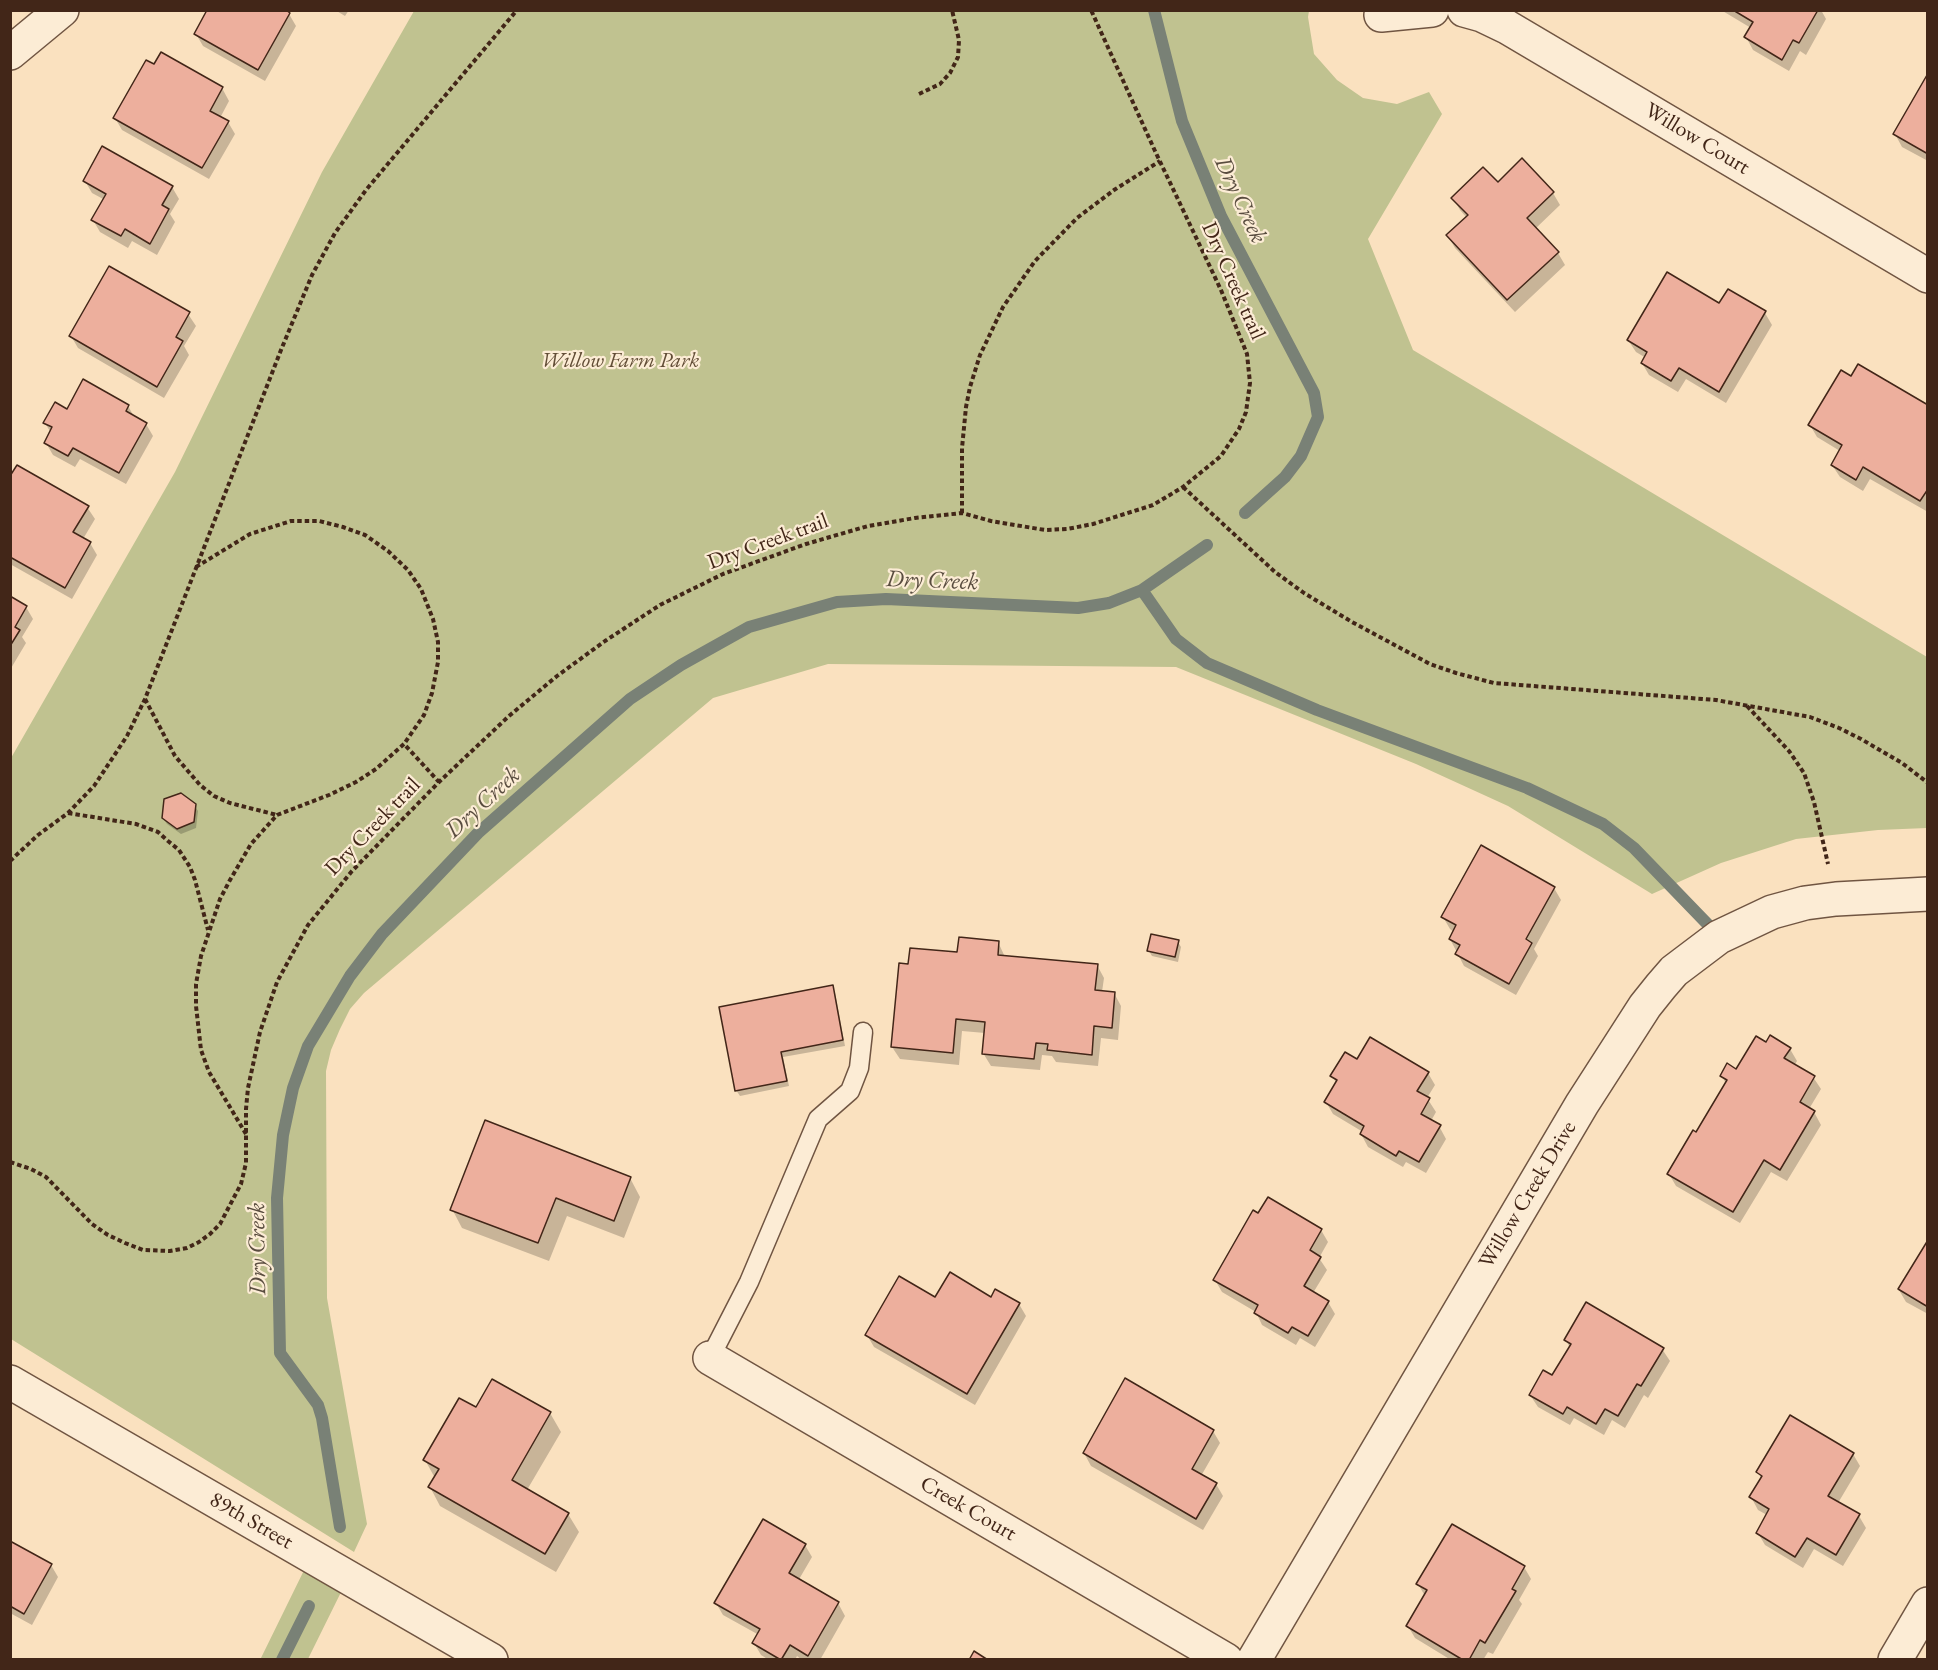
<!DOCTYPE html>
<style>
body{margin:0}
#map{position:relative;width:1938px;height:1670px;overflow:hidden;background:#fae1bf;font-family:"EB Garamond",serif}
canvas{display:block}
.frame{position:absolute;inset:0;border:12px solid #422618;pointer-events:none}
</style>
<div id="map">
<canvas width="1938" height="1670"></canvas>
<div class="frame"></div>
</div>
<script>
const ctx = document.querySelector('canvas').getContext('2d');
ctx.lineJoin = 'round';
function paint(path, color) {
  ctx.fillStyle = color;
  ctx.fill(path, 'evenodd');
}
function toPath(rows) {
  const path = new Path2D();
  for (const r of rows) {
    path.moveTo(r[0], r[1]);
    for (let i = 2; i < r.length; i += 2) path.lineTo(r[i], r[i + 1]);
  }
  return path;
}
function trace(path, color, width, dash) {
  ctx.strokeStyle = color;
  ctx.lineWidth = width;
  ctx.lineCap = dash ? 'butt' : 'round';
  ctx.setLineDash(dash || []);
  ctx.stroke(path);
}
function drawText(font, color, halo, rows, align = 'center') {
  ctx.font = font + ' "EB Garamond",serif';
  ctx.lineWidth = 4.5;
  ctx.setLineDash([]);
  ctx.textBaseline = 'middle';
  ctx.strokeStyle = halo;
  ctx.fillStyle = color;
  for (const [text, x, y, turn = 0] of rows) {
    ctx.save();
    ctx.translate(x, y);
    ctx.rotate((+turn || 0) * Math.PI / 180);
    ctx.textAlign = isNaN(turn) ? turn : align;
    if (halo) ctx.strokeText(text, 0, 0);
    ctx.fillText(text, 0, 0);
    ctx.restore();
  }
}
paint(toPath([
 [414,11,1309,11,1308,17,1314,54,1337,80,1363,98,1397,104,1429,92,1442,114,1368,239,1413,350,1927,657,1927,828,1878,830,1796,839,1721,863,1652,894,1508,806,1416,764,1176,667,828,664,713,698,364,993,350,1009,340,1029,331,1050,326,1071,327,1298,367,1524,354,1552,11,1339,11,758,175,472,322,172],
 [311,1556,348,1578,308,1659,260,1660]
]), '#c0c290');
paint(toPath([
 [335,10,349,10,345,16],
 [1721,10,1821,10,1826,19,1806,55,1800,51,1789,71,1753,50,1746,37,1751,28],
 [289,14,296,26,265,81,203,46,196,34],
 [1928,78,1928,161,1902,147,1895,134],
 [222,88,229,101,220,118,228,122,235,134,209,179,122,130,115,118],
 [85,181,172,187,179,199,170,214,175,222,157,255,132,241,128,248,100,232,93,220,105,200,92,193],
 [1498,185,1553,193,1560,205,1535,229,1558,253,1565,265,1515,312,1455,248,1448,236,1467,218,1460,210,1453,198],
 [1729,291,1765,313,1772,325,1726,403,1686,379,1678,392,1649,375,1642,363,1646,358,1636,352,1628,340,1720,305],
 [188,314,196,326,184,346,189,355,164,398,78,348,71,336],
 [128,406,135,418,146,424,153,436,126,484,80,459,75,467,53,455,46,443,51,433,45,423,67,411],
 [1928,407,1928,512,1870,479,1863,491,1840,477,1832,465,1840,451,1817,437,1810,425],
 [10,479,87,507,95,519,83,539,90,543,97,555,72,599,10,564],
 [10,598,26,607,33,619,22,637,26,643,10,670],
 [194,805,198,811,196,828,181,834,167,824,163,818],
 [1554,888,1561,900,1534,949,1538,956,1516,995,1464,966,1450,939,1454,932,1450,929,1443,917],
 [998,942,1005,957,1097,965,1104,978,1102,992,1114,993,1121,1006,1118,1040,1101,1038,1098,1066,1056,1062,1052,1056,1042,1055,1040,1070,991,1066,983,1053,985,1033,962,1031,959,1065,900,1059,892,1047,909,966],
 [1178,942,1181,947,1178,962,1152,956,1149,951],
 [832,987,835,993,845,1046,783,1057,789,1086,740,1096,736,1090],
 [1766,1044,1790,1049,1797,1061,1794,1066,1813,1077,1821,1089,1809,1109,1814,1112,1821,1125,1787,1181,1771,1172,1740,1223,1676,1186,1669,1174,1697,1134,1726,1084,1722,1076,1737,1071],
 [1357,1061,1428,1073,1435,1085,1427,1098,1436,1112,1431,1121,1439,1126,1446,1139,1426,1173,1406,1162,1403,1167,1368,1147,1361,1134,1363,1132,1333,1114,1326,1102,1337,1084,1332,1076],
 [630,1178,640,1197,624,1238,567,1216,549,1261,462,1228,452,1209],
 [1321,1230,1328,1242,1319,1258,1327,1270,1313,1293,1328,1302,1335,1314,1315,1347,1300,1338,1296,1345,1262,1325,1256,1312,1222,1292,1215,1280],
 [1928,1243,1928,1314,1906,1302,1899,1290],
 [936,1299,992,1299,1019,1304,1026,1316,975,1405,874,1347,867,1335],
 [1566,1340,1662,1349,1670,1361,1648,1398,1644,1395,1625,1428,1612,1420,1604,1435,1574,1418,1570,1425,1538,1407,1530,1395,1553,1377,1570,1348],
 [493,1381,550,1413,561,1432,527,1490,568,1514,579,1532,556,1572,440,1506,430,1487,435,1478,425,1460,476,1409],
 [1791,1417,1853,1454,1860,1466,1838,1503,1859,1516,1866,1528,1843,1566,1814,1549,1803,1568,1765,1545,1758,1533,1767,1515,1758,1510,1751,1497,1762,1480,1758,1472],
 [1213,1431,1220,1443,1201,1476,1216,1484,1223,1496,1203,1530,1091,1466,1084,1453],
 [10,1543,51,1565,58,1577,32,1625,10,1613],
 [805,1545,812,1557,798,1581,838,1603,845,1616,820,1660,802,1660,797,1656,795,1660,769,1660,761,1655,754,1643,759,1635,723,1615,716,1603],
 [1524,1567,1531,1579,1519,1600,1522,1604,1493,1654,1488,1652,1483,1660,1451,1660,1415,1638,1408,1626,1425,1596,1418,1584]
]), '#0003');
trace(toPath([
 [1154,10,1182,121,1221,216,1314,393,1318,417,1301,456,1285,477,1245,513],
 [1142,590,1176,639,1207,663,1317,710,1527,788,1603,824,1634,848,1719,936],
 [340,1527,322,1418,318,1405,280,1353,277,1198,283,1135,293,1088,308,1046,350,976,382,934,478,833,630,699,681,665,749,627,837,602,886,599,1078,608,1109,603,1142,590,1207,545],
 [282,1660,309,1606]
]), '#798176', 12);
const building = toPath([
 [207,10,286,10,290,13,258,70,194,34,207,10],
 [1733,10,1818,10,1799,43,1793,40,1782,60,1744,37,1753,22,1733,10],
 [161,52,223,87,210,111,229,121,202,168,113,118,146,60,154,64,161,52],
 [1927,75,1928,75,1928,154,1893,134,1927,75],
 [102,146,173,186,162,205,169,209,150,244,125,229,121,236,91,220,106,194,83,181,102,146],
 [1522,158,1554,192,1527,218,1559,252,1507,300,1446,235,1468,215,1451,198,1483,167,1498,182,1522,158],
 [109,266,190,312,176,337,183,341,157,387,69,336,109,266],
 [1667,272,1719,303,1728,289,1766,311,1719,392,1679,368,1671,381,1641,363,1647,352,1627,340,1667,272],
 [1858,364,1928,405,1928,489,1920,501,1863,467,1856,480,1831,465,1842,445,1808,425,1841,370,1851,376,1858,364],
 [83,379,129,405,126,411,147,423,119,473,73,448,68,456,44,443,52,427,43,423,55,402,67,409,83,379],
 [17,465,89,506,73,532,91,542,65,588,10,557,10,476,17,465],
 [10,596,27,606,15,627,20,630,10,646,10,596],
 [181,793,196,804,194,822,177,829,162,818,164,799,181,793],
 [1481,845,1555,887,1526,939,1532,943,1509,984,1455,954,1460,945,1449,939,1456,925,1441,917,1481,845],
 [1151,934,1179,940,1175,957,1147,951,1151,934],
 [959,937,999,941,998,955,1098,964,1095,990,1115,992,1112,1028,1094,1026,1092,1055,1047,1050,1048,1044,1036,1043,1034,1059,982,1054,985,1022,956,1019,953,1053,891,1047,899,963,908,964,910,948,957,952,959,937],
 [833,985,843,1040,781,1052,787,1081,735,1091,719,1007,833,985],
 [1770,1035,1791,1048,1784,1058,1815,1076,1800,1102,1815,1111,1780,1170,1764,1160,1733,1212,1667,1174,1693,1130,1696,1132,1727,1080,1720,1076,1727,1063,1736,1069,1756,1036,1766,1042,1770,1035],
 [1370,1037,1429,1072,1417,1091,1430,1098,1421,1114,1441,1125,1419,1162,1399,1151,1396,1156,1360,1134,1364,1126,1324,1102,1337,1080,1330,1076,1345,1052,1357,1059,1370,1037],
 [485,1120,631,1177,614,1221,556,1198,538,1243,450,1210,485,1120],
 [1268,1197,1322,1229,1310,1250,1321,1257,1304,1286,1329,1301,1308,1336,1292,1327,1288,1333,1254,1313,1258,1305,1213,1280,1253,1210,1258,1213,1268,1197],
 [1928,1240,1928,1307,1898,1289,1928,1240],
 [950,1272,991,1297,995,1289,1020,1303,967,1394,865,1335,899,1276,935,1297,950,1272],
 [1586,1302,1664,1348,1641,1386,1637,1384,1618,1416,1605,1409,1596,1424,1567,1407,1563,1414,1529,1395,1543,1370,1552,1375,1571,1344,1564,1340,1586,1302],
 [1125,1378,1214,1430,1192,1469,1217,1483,1196,1519,1083,1453,1125,1378],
 [492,1379,551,1412,512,1480,569,1513,545,1554,428,1487,439,1469,423,1460,459,1398,476,1407,492,1379],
 [1790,1415,1854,1453,1828,1496,1860,1514,1836,1555,1807,1538,1795,1557,1756,1533,1769,1509,1749,1497,1762,1476,1756,1472,1790,1415],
 [763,1519,806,1544,789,1573,839,1602,808,1656,790,1645,781,1660,752,1643,760,1629,714,1603,763,1519],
 [1452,1524,1525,1566,1512,1589,1516,1591,1485,1643,1480,1640,1469,1660,1463,1660,1406,1626,1427,1590,1416,1584,1452,1524],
 [10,1541,52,1564,24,1614,10,1606,10,1541],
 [974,1651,988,1660,969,1660,974,1651]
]);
paint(building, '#edaf9d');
trace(building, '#422618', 1.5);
const service = toPath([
 [710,1358,749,1282,818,1119,850,1091,859,1068,863,1032]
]);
const minor = toPath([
 [1464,10,1482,15,1507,27,1928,276],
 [1381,15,1432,10],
 [10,53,62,10],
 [710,1358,1226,1660],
 [10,1382,491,1660],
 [1254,1660,1582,1104,1645,1006,1661,986,1674,971,1719,937,1772,912,1805,903,1836,899,1928,894],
 [1895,1660,1928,1604]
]);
trace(service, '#705542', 21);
trace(minor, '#705542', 36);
trace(toPath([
 [919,94,940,84,950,73,958,57,959,40,952,10],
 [1183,487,1275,572,1304,593,1352,622,1430,664,1456,673,1494,683,1716,700,1810,717,1839,728,1861,739,1902,763,1928,783],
 [962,513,962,448,966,407,970,387,980,355,1003,307,1035,261,1077,218,1114,190,1160,161],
 [196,567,250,534,291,521,319,521,343,527,365,535,388,551,408,570,421,589,433,619,438,642,438,662,432,693,424,715,404,744],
 [145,699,175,756,200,785,214,796,230,803,277,815],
 [1747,706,1789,751,1804,773,1814,802,1828,864],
 [68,813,136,824,158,832,168,841,179,850,190,867,195,880,208,930],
 [10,861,38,835,68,813,94,786,127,736,145,699,281,350,312,275,335,233,366,190,517,10],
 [246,1134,209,1072,201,1050,196,1006,196,984,201,956,220,899,230,880,251,844,277,815,329,795,356,782,376,769,404,744,439,782],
 [10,1162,31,1169,46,1177,92,1224,108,1235,125,1243,143,1250,170,1251,187,1248,199,1242,210,1234,220,1224,241,1184,246,1163,246,1109,248,1088,260,1032,277,982,308,925,352,871,439,782,509,716,557,676,605,641,660,605,723,574,806,544,868,526,915,518,962,513,991,521,1045,530,1067,529,1093,524,1153,505,1183,487,1221,456,1239,429,1246,412,1250,383,1247,354,1221,290,1155,151,1091,10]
]), '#422618', 4, [4.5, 3]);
trace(service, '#fcecd5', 18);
trace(minor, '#fcecd5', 33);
drawText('22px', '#422618', '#fcecd5', [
 ["Willow Court",1697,139,31],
 ["Dry Creek trail",1233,281,66],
 ["Dry Creek trail",768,542,-20],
 ["Dry Creek trail",373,827,-46],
 ["Willow Creek Drive",1528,1195,-59],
 ["Creek Court",968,1509,30],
 ["89th Street",251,1521,30]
]);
drawText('italic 22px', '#624d36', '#fcecd5', [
 ["Willow Farm Park",620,361]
]);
drawText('italic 24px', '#594c3f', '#fcecd5', [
 ["Dry Creek",1240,200,65],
 ["Dry Creek",932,581,2],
 ["Dry Creek",483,803,-43],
 ["Dry Creek",258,1249,-91]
]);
</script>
